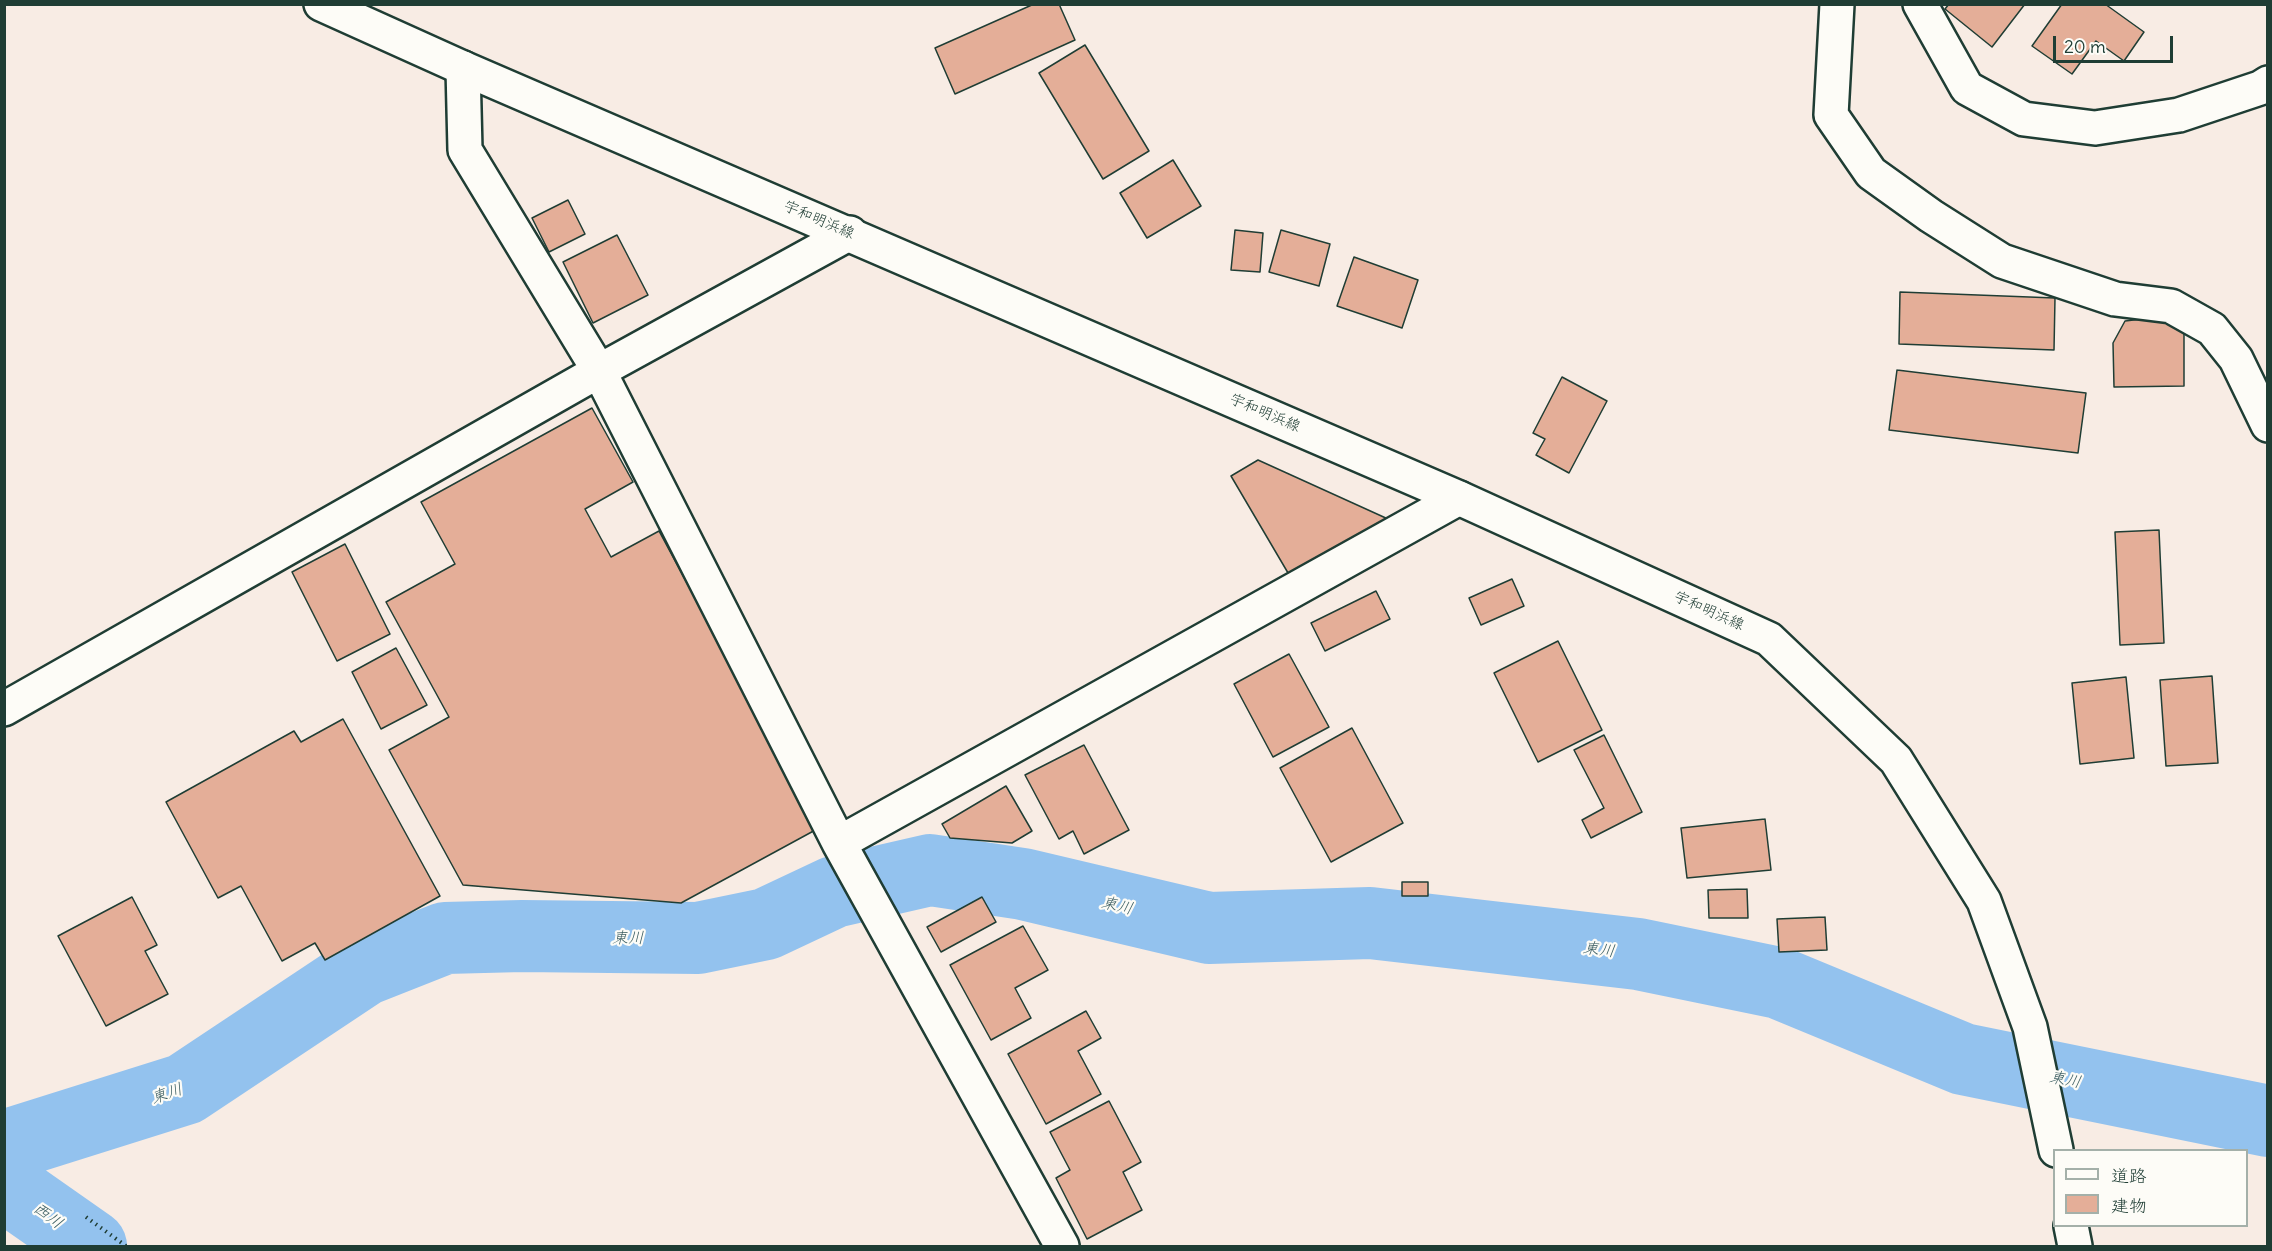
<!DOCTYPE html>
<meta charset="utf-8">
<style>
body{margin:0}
#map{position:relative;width:2272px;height:1251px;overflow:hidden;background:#f8ece4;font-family:Delius,"Klee One",sans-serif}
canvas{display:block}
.frame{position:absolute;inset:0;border:6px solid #1f3d34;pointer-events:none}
.legend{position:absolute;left:2053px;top:1149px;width:195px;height:78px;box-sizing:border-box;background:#fdfcf7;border:2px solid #a4b0a9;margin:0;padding:8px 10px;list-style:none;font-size:18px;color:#1f3d34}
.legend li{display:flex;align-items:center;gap:12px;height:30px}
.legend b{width:30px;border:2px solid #a4b0a9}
.scale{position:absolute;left:2053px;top:36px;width:120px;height:27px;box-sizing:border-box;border:3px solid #1f3d34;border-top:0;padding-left:8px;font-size:18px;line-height:21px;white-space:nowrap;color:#1f3d34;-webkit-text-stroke:4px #fdfcf7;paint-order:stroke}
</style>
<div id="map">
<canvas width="2272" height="1251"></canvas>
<div class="frame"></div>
<ul class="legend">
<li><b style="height:8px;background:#fdfcf7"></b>道路</li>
<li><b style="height:16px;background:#e4ae98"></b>建物</li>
</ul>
<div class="scale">20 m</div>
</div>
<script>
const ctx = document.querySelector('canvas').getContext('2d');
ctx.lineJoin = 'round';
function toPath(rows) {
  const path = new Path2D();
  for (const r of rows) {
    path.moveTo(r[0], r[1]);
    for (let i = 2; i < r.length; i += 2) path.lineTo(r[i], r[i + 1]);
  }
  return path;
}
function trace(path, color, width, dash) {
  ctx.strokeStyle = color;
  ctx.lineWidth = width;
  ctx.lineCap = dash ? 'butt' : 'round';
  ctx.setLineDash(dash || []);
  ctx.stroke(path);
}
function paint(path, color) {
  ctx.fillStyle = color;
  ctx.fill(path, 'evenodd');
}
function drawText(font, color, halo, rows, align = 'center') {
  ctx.font = font + ' Delius,"Klee One",sans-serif';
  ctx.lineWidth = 4.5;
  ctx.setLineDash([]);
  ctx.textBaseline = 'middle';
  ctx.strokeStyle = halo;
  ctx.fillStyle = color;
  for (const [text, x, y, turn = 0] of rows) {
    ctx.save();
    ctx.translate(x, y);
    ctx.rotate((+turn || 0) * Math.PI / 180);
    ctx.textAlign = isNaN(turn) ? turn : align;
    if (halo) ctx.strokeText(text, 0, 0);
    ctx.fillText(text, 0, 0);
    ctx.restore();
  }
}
trace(toPath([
 [4,1146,185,1089,364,970,445,938,522,936,698,938,766,924,834,892,930,870,1023,884,1209,928,1370,923,1638,954,1779,983,1963,1059,2268,1121],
 [4,1185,91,1246]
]), '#93c2ee', 72);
const building = toPath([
 [1034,4,1059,4,1075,40,955,94,935,48,1034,4],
 [1949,4,2025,4,1992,47,1945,9,1949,4],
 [2062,4,2105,4,2144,32,2124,61,2096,41,2072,74,2032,46,2062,4],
 [1085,45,1149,151,1103,179,1039,73,1085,45],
 [1173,160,1201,206,1147,238,1120,193,1173,160],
 [568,200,585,234,549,252,532,218,568,200],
 [1235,230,1263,233,1260,272,1231,270,1235,230],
 [1281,230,1330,244,1319,286,1269,272,1281,230],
 [617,235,648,295,593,323,563,262,617,235],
 [1354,257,1418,280,1402,328,1337,306,1354,257],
 [1900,292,2055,298,2054,350,1899,344,1900,292],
 [2160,317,2184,330,2184,386,2114,387,2113,343,2125,321,2160,317],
 [1897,370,2086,393,2078,453,1889,430,1897,370],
 [1562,377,1607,401,1569,473,1536,455,1545,439,1533,433,1562,377],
 [592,408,633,482,585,509,611,557,659,531,819,828,681,903,463,885,389,750,449,717,386,602,455,564,421,502,592,408],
 [1258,460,1388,519,1291,578,1231,476,1258,460],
 [2159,530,2164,643,2120,645,2115,532,2159,530],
 [345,544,390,634,337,661,292,572,345,544],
 [1512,579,1524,606,1481,625,1469,598,1512,579],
 [1376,591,1390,619,1325,651,1311,623,1376,591],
 [1558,641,1602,730,1538,762,1494,673,1558,641],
 [396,648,427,705,381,729,352,672,396,648],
 [1289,654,1329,727,1273,757,1234,684,1289,654],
 [2212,676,2218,763,2166,766,2160,680,2212,676],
 [2126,677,2134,758,2080,764,2072,683,2126,677],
 [343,719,440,896,325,960,315,943,282,961,241,886,218,898,166,802,294,731,301,742,343,719],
 [1352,728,1403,823,1331,862,1280,768,1352,728],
 [1604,735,1642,812,1591,838,1582,820,1604,808,1574,750,1604,735],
 [1084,745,1129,830,1084,854,1073,831,1059,839,1025,775,1084,745],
 [1006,786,1032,831,1012,843,950,838,942,824,1006,786],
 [1765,819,1771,870,1687,878,1681,828,1765,819],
 [1402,882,1428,882,1428,896,1402,896,1402,882],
 [1747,889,1748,918,1709,918,1708,890,1747,889],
 [132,897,157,945,145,951,168,994,106,1026,58,936,132,897],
 [982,897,996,922,941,952,927,927,982,897],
 [1825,917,1827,950,1779,952,1777,919,1825,917],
 [1023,926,1048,970,1015,988,1031,1018,991,1040,950,965,1023,926],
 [1086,1011,1101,1038,1078,1051,1101,1094,1046,1124,1008,1054,1086,1011],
 [1109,1101,1141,1162,1123,1172,1142,1210,1087,1239,1056,1178,1070,1170,1050,1132,1109,1101]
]);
paint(building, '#e4ae98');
trace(building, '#1f3d34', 1.5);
const street = toPath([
 [1837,4,1831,115,1871,173,1931,216,2002,261,2115,299,2171,306,2212,329,2236,359,2268,425],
 [1920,4,1967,88,2024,119,2095,128,2179,115,2260,88,2268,83],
 [463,68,465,150,599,371,839,843,1062,1246],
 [4,709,599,371,850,233],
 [839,843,1459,498]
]);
const primary = toPath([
 [321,4,463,68,1459,498,1769,639,1896,760,1984,901,2030,1027,2056,1150],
 [2071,1226,2075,1246]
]);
trace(street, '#1f3d34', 38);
trace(primary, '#1f3d34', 38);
trace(toPath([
 [86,1217,126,1246]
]), '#1f3d34', 4, [1.5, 4.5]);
trace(street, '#fdfcf7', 33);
trace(primary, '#fdfcf7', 33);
drawText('15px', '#1f3d34', '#fdfcf7', [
 ["宇和明浜線",819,220,23],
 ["宇和明浜線",1265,413,23],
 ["宇和明浜線",1709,611,24]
]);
drawText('italic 16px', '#3c5e62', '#fdfcf7', [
 ["東川",1117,906,13],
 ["東川",628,938],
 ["東川",1599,950,7],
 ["東川",2065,1080,11],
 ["東川",167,1094,-19],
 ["西川",48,1216,36]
]);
</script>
